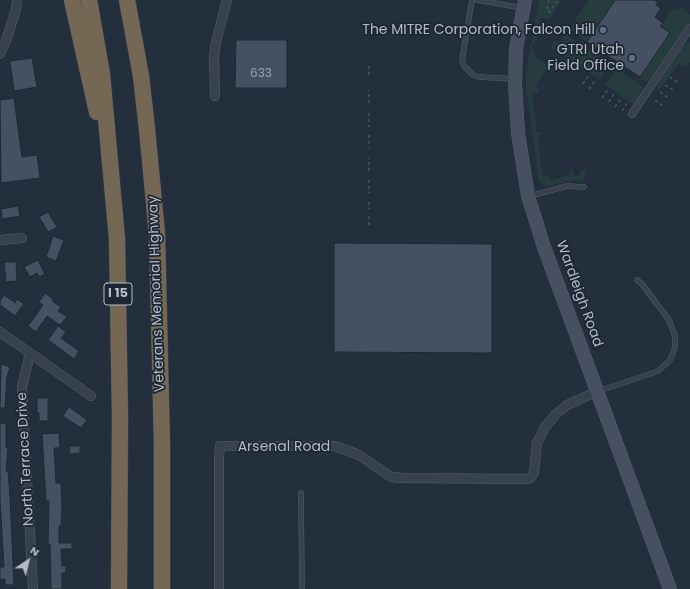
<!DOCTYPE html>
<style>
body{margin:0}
#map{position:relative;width:690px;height:589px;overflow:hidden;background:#242f3e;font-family:Poppins,sans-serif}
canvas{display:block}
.north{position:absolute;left:8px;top:541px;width:40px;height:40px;-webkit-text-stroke:3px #1d2633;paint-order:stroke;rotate:35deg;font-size:11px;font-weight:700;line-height:16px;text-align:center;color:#b4bcc9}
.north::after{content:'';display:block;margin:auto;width:14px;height:18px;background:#b4bcc9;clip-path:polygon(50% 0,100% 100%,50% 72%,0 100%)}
</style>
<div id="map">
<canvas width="690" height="589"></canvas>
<div class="north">N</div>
</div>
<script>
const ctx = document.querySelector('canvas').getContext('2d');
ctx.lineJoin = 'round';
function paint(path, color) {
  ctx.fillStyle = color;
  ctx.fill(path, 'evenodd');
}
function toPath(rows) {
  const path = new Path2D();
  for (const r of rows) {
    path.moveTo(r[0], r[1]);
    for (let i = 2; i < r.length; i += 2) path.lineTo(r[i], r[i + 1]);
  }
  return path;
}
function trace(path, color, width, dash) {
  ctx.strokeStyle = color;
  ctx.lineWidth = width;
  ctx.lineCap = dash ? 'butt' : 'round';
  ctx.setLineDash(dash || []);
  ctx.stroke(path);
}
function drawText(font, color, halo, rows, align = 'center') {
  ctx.font = font + ' Poppins,sans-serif';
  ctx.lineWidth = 3.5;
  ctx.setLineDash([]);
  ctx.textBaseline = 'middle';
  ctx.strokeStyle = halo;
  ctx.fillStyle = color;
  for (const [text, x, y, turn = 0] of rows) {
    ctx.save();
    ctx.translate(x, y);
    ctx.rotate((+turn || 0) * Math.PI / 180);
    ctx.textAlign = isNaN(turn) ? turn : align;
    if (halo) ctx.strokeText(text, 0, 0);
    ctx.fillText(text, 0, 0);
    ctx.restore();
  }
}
paint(toPath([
 [539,0,562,0,549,20,543,17,536,27,541,31,532,47,533,52,536,57,553,70,553,71,550,73,546,70,535,86,539,90,539,93,532,94,537,133,541,132,543,134,538,137,542,176,549,175,550,181,570,175,569,171,572,169,574,175,579,176,581,170,585,171,586,174,582,182,573,180,548,186,543,185,539,181,526,87,526,73],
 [589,0,615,0,587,42,569,29],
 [681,6,690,15,690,22,651,80,645,82,640,77,670,33,660,26,671,10,677,10],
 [566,34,584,47,582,50,587,53,590,50,608,63,608,68,600,80,550,47,554,41,559,43],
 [690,42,690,62,686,67,679,63,659,91,657,90,657,84,682,47],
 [620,71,642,86,643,92,634,105,605,85,614,72]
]), '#263c3f');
const building = toPath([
 [615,0,654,0,658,2,656,5,661,8,655,17,663,23,660,26,670,33,640,77,587,42,615,0],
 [236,40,287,40,287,88,235,88,236,40],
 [32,58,37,87,14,91,10,61,32,58],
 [14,98,22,157,37,155,40,178,1,183,0,100,14,98],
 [18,206,20,216,2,219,1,209,18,206],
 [48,212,57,227,48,232,39,217,48,212],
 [53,236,64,240,56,261,46,257,53,236],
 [334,243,492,244,492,353,334,352,334,243],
 [38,260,45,274,39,277,37,273,30,277,24,267,38,260],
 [4,262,16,262,17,281,6,282,4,262],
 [45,293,53,299,52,301,61,307,58,311,67,317,60,325,47,316,36,332,28,326,43,305,39,302,45,293],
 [4,295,15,303,17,299,24,304,15,316,0,305,0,301,4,295],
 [58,326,66,332,61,338,79,351,74,359,48,340,58,326],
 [1,364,10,367,7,377,5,408,0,408,1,364],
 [37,398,48,398,48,421,39,421,39,413,37,413,37,398],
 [69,407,87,420,81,428,63,416,69,407],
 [6,423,6,447,8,447,6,471,8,471,10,497,14,585,5,585,5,579,0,580,0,567,4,567,0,500,0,424,6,423],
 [59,433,60,448,54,448,56,483,61,483,62,508,61,526,59,526,59,543,72,543,72,549,61,549,62,566,66,566,66,573,62,573,62,589,51,589,50,544,48,544,49,501,46,501,42,434,59,433],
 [69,446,80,446,80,453,70,454,69,446]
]);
paint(building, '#455162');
trace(building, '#1f2835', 1);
const service = toPath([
 [472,0,462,60,464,66,473,75,479,77,515,79],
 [477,0,523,8],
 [530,196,567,186,584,187],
 [599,391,658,371,670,360,673,353,675,347,675,336,669,320,642,284,637,280],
 [301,493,302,589]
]);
const pedestrian = toPath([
 [632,114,690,28]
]);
const minor = toPath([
 [0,54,7,38,16,9,17,0],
 [215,96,214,56,216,42,227,0],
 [0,240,22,238],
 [0,332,91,396],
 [30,353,22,387,33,589],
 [219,589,219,457,220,446,335,446,359,455,391,477,404,478,529,479,532,476,534,472,537,443,545,427,556,414,567,405,598,391]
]);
const secondary = toPath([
 [525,0,516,49,515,84,518,133,528,196,544,247,670,589]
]);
const motorway = toPath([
 [72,0,97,112],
 [89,0,102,74,117,239,120,417,119,589],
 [127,0,141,76,147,129,157,234,162,446,162,589]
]);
trace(service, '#565f6c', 5.5);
trace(pedestrian, '#565f6c', 8);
trace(minor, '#565f6c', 10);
trace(secondary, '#565f6c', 14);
trace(motorway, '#434c59', 17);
trace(toPath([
 [549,0,547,10,549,12,558,0],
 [582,42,583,43],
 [615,65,617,62],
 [369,75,369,63],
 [670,77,680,84],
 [583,84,589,75],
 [665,85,675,91],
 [589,89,596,79],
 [660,92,670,99],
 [602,98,609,88],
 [655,100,664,107],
 [609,102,615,92],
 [369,103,369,90],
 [615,107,622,97],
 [622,111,628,101],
 [369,113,369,127],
 [369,135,369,148],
 [369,171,369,158],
 [369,180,369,193],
 [369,202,369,209],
 [369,225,369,214]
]), '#44595c', 1.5, [3, 3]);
trace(service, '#38414e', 4.5);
trace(pedestrian, '#38414e', 7);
trace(minor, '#38414e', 9);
trace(secondary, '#465061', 13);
trace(motorway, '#746855', 16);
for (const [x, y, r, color] of [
 [603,30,4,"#5c6f8a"],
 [632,58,4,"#5c6f8a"]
]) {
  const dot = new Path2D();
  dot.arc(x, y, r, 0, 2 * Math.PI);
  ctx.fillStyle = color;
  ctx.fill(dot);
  trace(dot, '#1d2633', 1.5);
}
drawText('12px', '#98a1af', null, [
 ["633",261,74]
]);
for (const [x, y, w] of [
 [118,294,28]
]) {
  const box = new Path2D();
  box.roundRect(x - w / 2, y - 11, w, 22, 3);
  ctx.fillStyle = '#1d2633';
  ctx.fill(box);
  trace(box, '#b4bcc9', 1);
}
drawText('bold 13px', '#b4bcc9', null, [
 ["I 15",118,294]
]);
drawText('14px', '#b4bcc9', '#1d2633', [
 ["The MITRE Corporation, Falcon Hill",595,30],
 ["GTRI Utah",624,50],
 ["Field Office",624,66]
], 'right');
drawText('14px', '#b4bcc9', '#1d2633', [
 ["Veterans Memorial Highway",157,294,-92],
 ["Wardleigh Road",579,294,70],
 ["Arsenal Road",284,447],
 ["North Terrace Drive",26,459,-93]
]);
</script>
